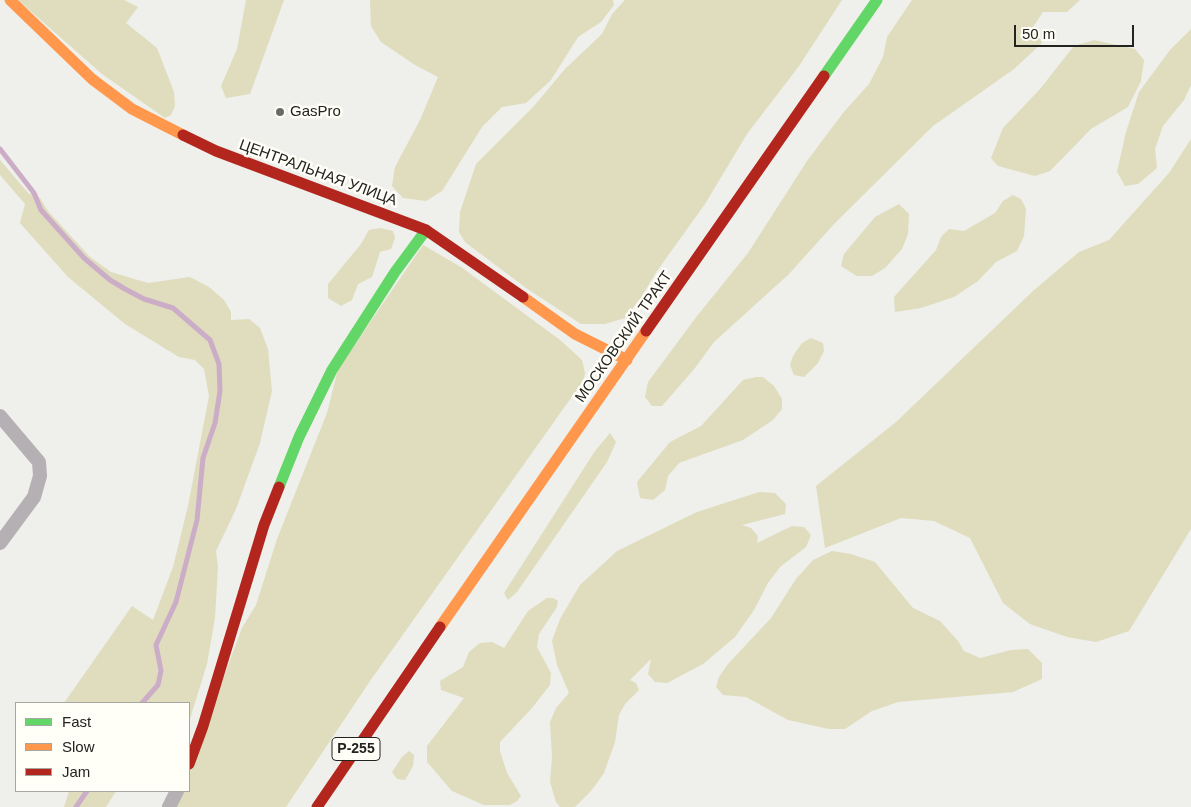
<!DOCTYPE html>
<meta charset="utf-8">
<style>
body{margin:0}
#map{position:relative;width:1191px;height:807px;overflow:hidden;background:#efefeb;font-family:Arial,sans-serif}
canvas{display:block}
.legend{position:absolute;left:15px;top:702px;width:175px;height:90px;box-sizing:border-box;background:#fffef7;border:1px solid #a7a6a1;margin:0;padding:6px 9px;list-style:none;font-size:15px;color:#232320}
.legend li{display:flex;align-items:center;gap:10px;height:25px}
.legend b{width:25px;border:1px solid #a7a6a1}
.scale{position:absolute;left:1014px;top:25px;width:120px;height:22px;box-sizing:border-box;border:2px solid #232320;border-top:0;padding-left:6px;font-size:15px;line-height:18px;white-space:nowrap;color:#232320;-webkit-text-stroke:4px #fffef7;paint-order:stroke}
</style>
<div id="map">
<canvas width="1191" height="807"></canvas>
<ul class="legend">
<li><b style="height:6px;background:#63d668"></b>Fast</li>
<li><b style="height:6px;background:#ff974d"></b>Slow</li>
<li><b style="height:6px;background:#b3261e"></b>Jam</li>
</ul>
<div class="scale">50 m</div>
</div>
<script>
const ctx = document.querySelector('canvas').getContext('2d');
ctx.lineJoin = 'round';
function paint(path, color) {
  ctx.fillStyle = color;
  ctx.fill(path, 'evenodd');
}
function toPath(rows) {
  const path = new Path2D();
  for (const r of rows) {
    path.moveTo(r[0], r[1]);
    for (let i = 2; i < r.length; i += 2) path.lineTo(r[i], r[i + 1]);
  }
  return path;
}
function trace(path, color, width, dash) {
  ctx.strokeStyle = color;
  ctx.lineWidth = width;
  ctx.lineCap = dash ? 'butt' : 'round';
  ctx.setLineDash(dash || []);
  ctx.stroke(path);
}
function drawText(font, color, halo, rows, align = 'center') {
  ctx.font = font + ' Arial,sans-serif';
  ctx.lineWidth = 5;
  ctx.setLineDash([]);
  ctx.textBaseline = 'middle';
  ctx.strokeStyle = halo;
  ctx.fillStyle = color;
  for (const [text, x, y, turn = 0] of rows) {
    ctx.save();
    ctx.translate(x, y);
    ctx.rotate((+turn || 0) * Math.PI / 180);
    ctx.textAlign = isNaN(turn) ? turn : align;
    if (halo) ctx.strokeText(text, 0, 0);
    ctx.fillText(text, 0, 0);
    ctx.restore();
  }
}
paint(toPath([
 [18,0,124,0,138,7,126,23,157,48,174,92,175,106,171,115,165,118,102,74],
 [246,0,284,0,250,94,226,98,221,86,237,49],
 [370,0,613,0,614,5,601,22,578,37,551,80,526,103,502,107,482,127,442,191,426,201,403,198,392,186,395,167,420,120,438,77,415,65,381,42,371,26],
 [625,0,842,0,799,66,747,134,705,204,657,271,640,299,625,318,605,324,581,324,526,288,465,242,459,232,460,212,476,164,534,106,565,69,602,34,612,14],
 [912,0,1080,0,1067,12,1043,12,1033,27,1042,43,1014,69,933,126,834,224,789,274,714,342,695,368,662,406,652,406,645,397,648,382,697,316,748,253,807,161,843,113,869,84,883,57,887,37],
 [1191,29,1191,85,1184,100,1163,126,1155,149,1157,168,1138,184,1125,186,1117,172,1126,132,1139,92,1170,50],
 [1094,40,1135,49,1144,60,1141,81,1128,107,1091,129,1050,171,1035,176,998,166,991,158,1003,128,1040,89,1074,46],
 [1191,139,1191,529,1129,631,1096,642,1067,637,1030,624,1003,603,970,538,934,521,901,518,825,548,816,486,896,422,1033,291,1079,252,1109,240,1169,173],
 [0,160,29,194,34,193,40,198,48,211,90,257,111,272,148,283,190,277,209,287,224,300,231,312,231,320,249,319,260,328,268,349,272,391,260,443,236,509,216,551,218,567,215,618,207,664,189,722,189,703,64,703,132,606,153,620,173,567,188,506,209,396,204,369,195,360,179,357,125,324,68,277,20,223,25,204,0,175],
 [1013,195,1021,199,1026,209,1024,236,1017,251,996,262,978,281,954,297,921,308,895,312,894,297,936,250,941,237,949,229,964,231,995,213,1003,201],
 [899,204,909,214,908,234,902,249,885,268,872,276,857,276,841,266,844,254,875,217],
 [380,228,393,231,395,238,391,249,380,252,372,277,358,284,352,300,341,306,328,298,328,284,361,244,369,230],
 [423,245,461,267,560,340,582,360,585,373,583,381,370,681,286,807,167,807,177,791,189,791,189,770,242,628,256,605,277,539,327,413,338,369],
 [811,338,823,343,824,351,818,363,804,377,794,375,790,365,793,356,802,343],
 [756,377,763,377,774,386,782,399,782,409,773,420,743,440,679,463,668,476,665,490,653,500,640,498,637,482,670,442,701,426,743,380],
 [610,433,616,442,607,462,517,592,508,600,504,593,595,451],
 [759,492,775,493,786,504,785,514,742,525,751,528,758,536,757,543,792,526,804,527,811,535,806,547,780,567,768,583,754,610,735,637,703,664,667,683,655,682,648,674,651,659,630,680,636,683,639,690,625,704,619,715,615,742,604,773,591,791,575,807,560,807,556,802,550,782,552,757,550,722,556,708,569,693,557,665,552,641,560,619,580,585,617,551,697,512],
 [832,551,851,554,875,562,913,608,940,621,958,641,964,651,980,658,1011,650,1028,649,1042,663,1042,679,1013,692,898,702,872,711,845,729,829,729,788,720,746,697,723,695,716,687,719,677,728,664,771,618,796,579,813,560],
 [547,598,553,598,558,601,557,607,539,634,537,647,551,673,550,685,532,708,500,742,500,751,507,773,521,796,517,801,510,805,484,805,452,791,427,762,427,746,464,698,441,690,440,681,463,667,469,652,480,643,492,642,504,648,528,611],
 [409,751,414,755,413,766,405,780,397,779,392,772,402,757],
 [69,791,116,791,106,807,64,807]
]), '#dfddbd');
trace(toPath([
 [0,149,34,193,41,210,84,258,110,280,125,289,144,299,173,308,210,340,219,364,220,391,215,423,203,458,197,520,176,602,156,645,161,671,158,685,142,703],
 [76,807,87,791]
]), '#cbadc7', 5);
trace(toPath([
 [0,416,39,462,40,476,34,497,0,543],
 [169,807,177,791]
]), '#b5b0b4', 14);
trace(toPath([
 [824,76,877,0],
 [279,487,299,437,332,370,395,272,426,230]
]), '#63d668', 11);
trace(toPath([
 [10,0,92,79,132,109,183,135],
 [523,297,575,334,627,360],
 [440,627,646,331]
]), '#ff974d', 11);
trace(toPath([
 [183,135,216,151,426,230,523,297],
 [646,331,824,76],
 [189,764,203,726,264,525,279,487],
 [317,807,440,627]
]), '#b3261e', 11);
for (const [x, y, r, color] of [
 [280,112,5,"#6a6a67"]
]) {
  const dot = new Path2D();
  dot.arc(x, y, r, 0, 2 * Math.PI);
  ctx.fillStyle = color;
  ctx.fill(dot);
  trace(dot, '#fffef7', 2);
}
for (const [x, y, w] of [
 [356,749,48]
]) {
  const box = new Path2D();
  box.roundRect(x - w / 2, y - 11.5, w, 23, 4);
  ctx.fillStyle = '#fffef7';
  ctx.fill(box);
  trace(box, '#232320', 1);
}
drawText('bold 14px', '#232320', null, [
 ["Р-255",356,749]
]);
drawText('15px', '#232320', '#fffef7', [
 ["GasPro",290,112]
], 'left');
drawText('15px', '#232320', '#fffef7', [
 ["ЦЕНТРАЛЬНАЯ УЛИЦА",318,173,20],
 ["МОСКОВСКИЙ ТРАКТ",624,337,-55]
]);
</script>
